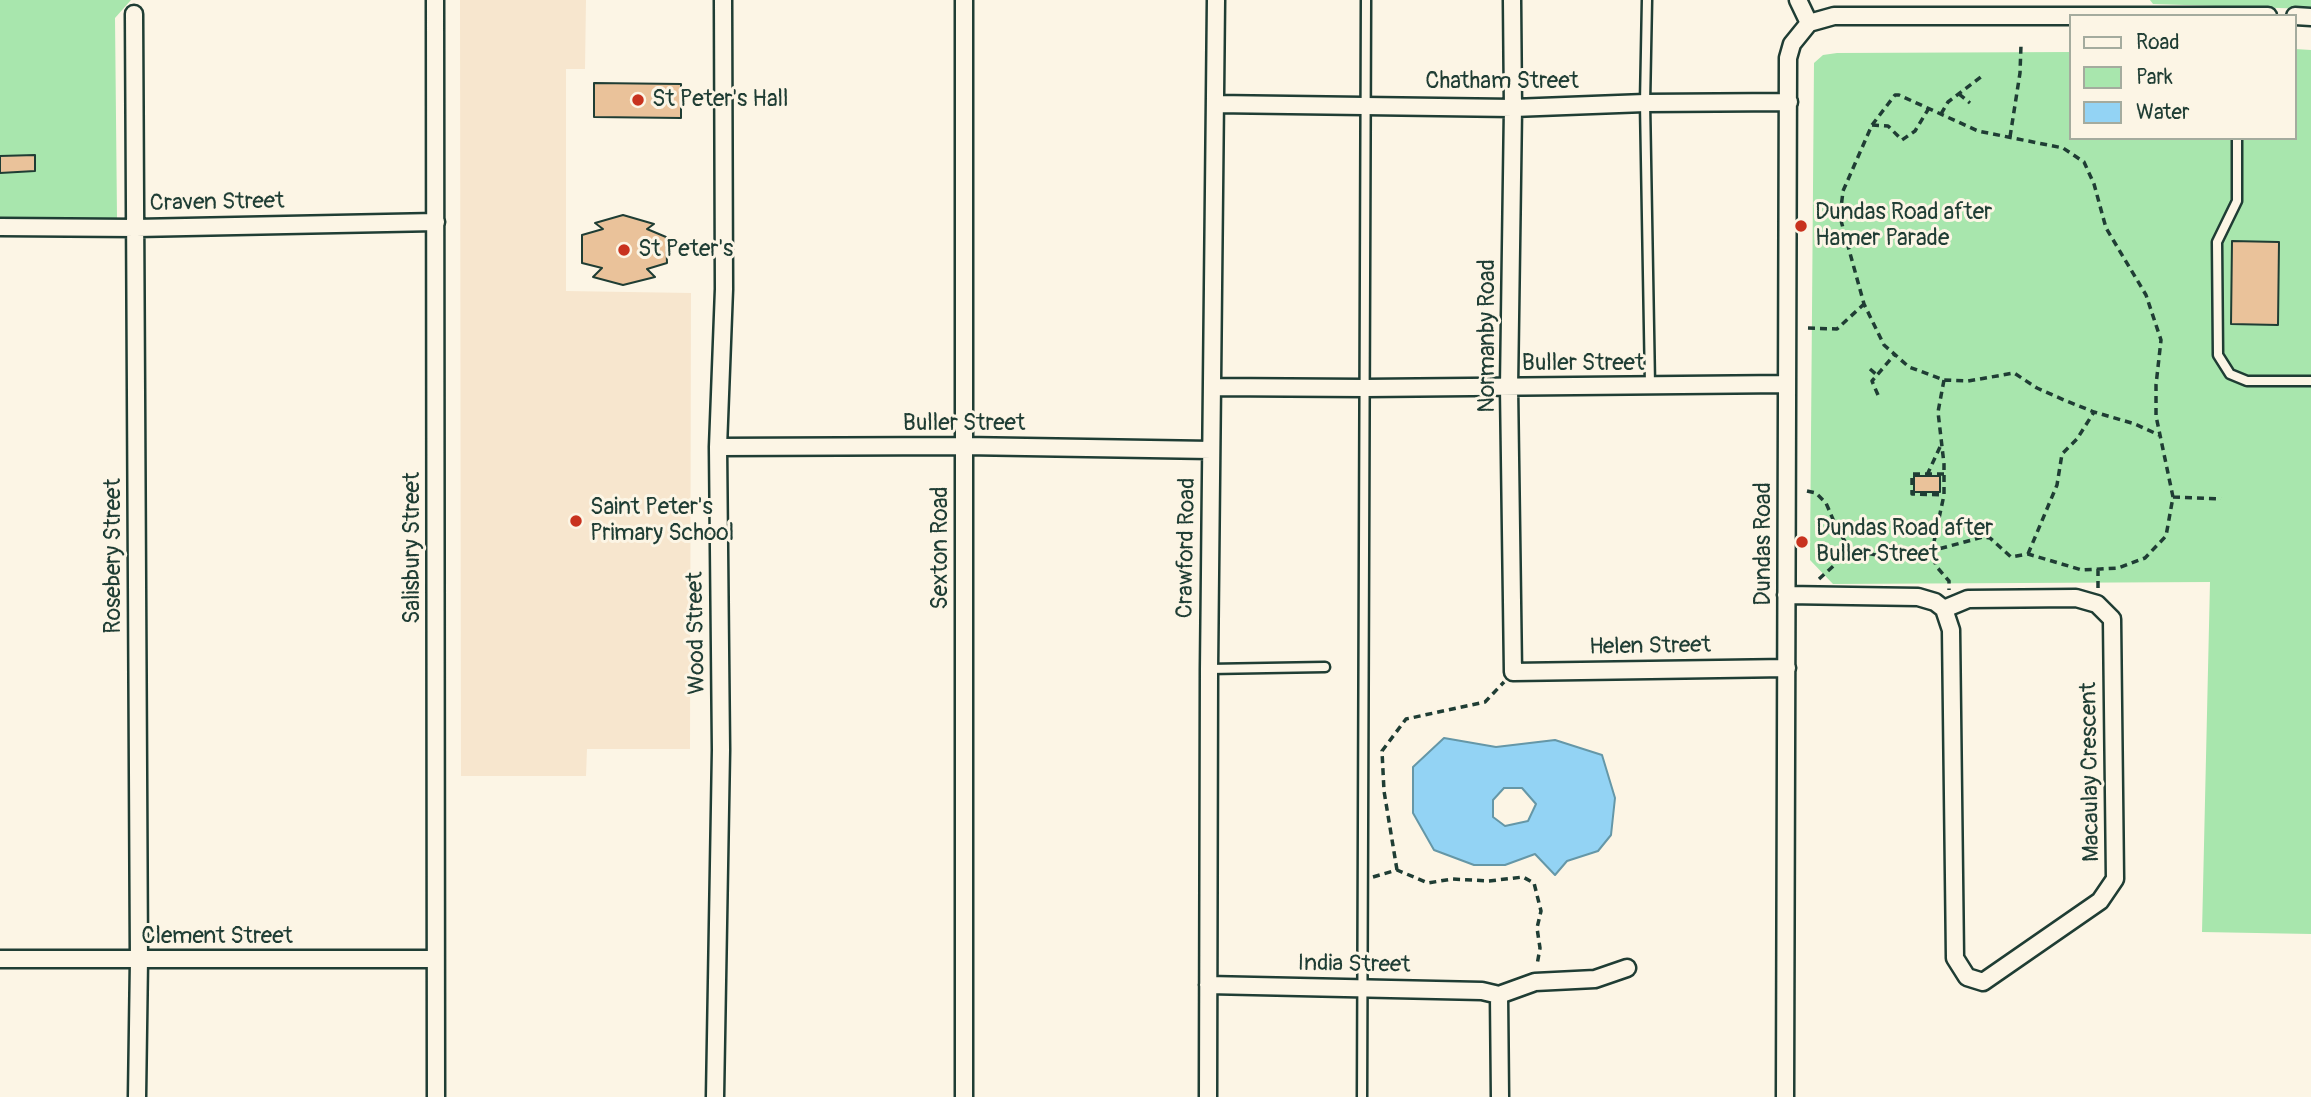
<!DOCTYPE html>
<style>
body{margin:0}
#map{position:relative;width:2311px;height:1097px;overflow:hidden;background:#fcf5e5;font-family:Pangolin,sans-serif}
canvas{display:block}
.legend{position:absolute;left:2069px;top:14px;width:228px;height:126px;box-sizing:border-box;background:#fcf5e5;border:2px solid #a4ab9e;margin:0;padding:9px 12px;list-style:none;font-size:21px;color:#1f3d34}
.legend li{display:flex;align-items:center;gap:14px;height:35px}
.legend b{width:35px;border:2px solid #a4ab9e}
</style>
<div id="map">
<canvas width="2311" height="1097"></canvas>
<ul class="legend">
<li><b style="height:9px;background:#fcf5e5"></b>Road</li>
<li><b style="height:19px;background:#a8e6ad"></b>Park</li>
<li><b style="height:19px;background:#93d3f4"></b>Water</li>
</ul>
</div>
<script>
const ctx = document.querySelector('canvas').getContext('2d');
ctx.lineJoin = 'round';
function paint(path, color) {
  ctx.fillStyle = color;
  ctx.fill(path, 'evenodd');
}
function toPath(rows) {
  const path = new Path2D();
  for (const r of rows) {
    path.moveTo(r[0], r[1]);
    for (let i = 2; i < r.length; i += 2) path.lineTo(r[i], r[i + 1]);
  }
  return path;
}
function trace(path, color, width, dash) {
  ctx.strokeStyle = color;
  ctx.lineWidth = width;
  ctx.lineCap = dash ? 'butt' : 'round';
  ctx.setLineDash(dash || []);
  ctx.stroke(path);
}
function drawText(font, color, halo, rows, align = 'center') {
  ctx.font = font + ' Pangolin,sans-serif';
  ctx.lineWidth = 6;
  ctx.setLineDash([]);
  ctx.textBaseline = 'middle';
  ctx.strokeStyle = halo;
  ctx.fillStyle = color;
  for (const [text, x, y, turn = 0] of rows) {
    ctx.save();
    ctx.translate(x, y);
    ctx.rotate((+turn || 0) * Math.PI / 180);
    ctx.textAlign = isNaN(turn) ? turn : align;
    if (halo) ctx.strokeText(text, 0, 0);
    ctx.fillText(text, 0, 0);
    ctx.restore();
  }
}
paint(toPath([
 [460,0,586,0,585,69,566,69,566,291,691,293,690,749,587,749,586,776,461,776]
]), '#f7e6ce');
paint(toPath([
 [0,0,131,0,115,18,117,218,0,227],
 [2150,0,2311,0,2311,9,2153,4],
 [2295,49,2311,50,2311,934,2202,932,2210,582,1833,584,1810,560,1814,63,1823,55,1837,53,2071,52,2071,138,2295,138]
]), '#a8e6ad');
const water = toPath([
 [1444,738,1496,747,1555,740,1602,755,1615,798,1611,835,1598,851,1567,861,1555,875,1535,854,1505,865,1474,865,1434,850,1413,813,1413,767,1444,738],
 [1504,788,1522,788,1536,804,1528,821,1505,826,1493,817,1493,800,1504,788]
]);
paint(water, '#93d3f4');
trace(water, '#6597a7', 2);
const building = toPath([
 [594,83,681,84,681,118,594,117,594,83],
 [35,155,35,171,0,173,0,156,35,155],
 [623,215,654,224,647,229,666,237,667,263,647,269,655,277,623,285,593,277,602,268,582,263,582,235,603,229,595,223,623,215],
 [2232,241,2279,242,2278,325,2231,324,2232,241],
 [1914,476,1940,476,1940,492,1914,492,1914,476]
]);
paint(building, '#eac29a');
trace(building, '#1f3d34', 2);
const service = toPath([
 [1647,0,1645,103,1650,385],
 [2237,138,2237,201,2217,242,2218,355,2230,374,2247,381,2311,381],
 [1209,669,1325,667],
 [1362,1097,1366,0]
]);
const minor = toPath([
 [435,0,436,1097],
 [1512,0,1513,108,1509,387,1513,672,1787,668],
 [1798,0,1809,23],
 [134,14,139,960,137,1097],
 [2295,16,2311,17],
 [1215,104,1513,108,1645,103,1789,102],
 [0,227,136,228,436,222],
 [1212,387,1365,388,1787,384],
 [718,447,964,446,1211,450],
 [1786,595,1918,597,1935,602,1944,609,1968,599,2076,598,2097,604,2112,619,2115,879,2100,901,1983,982,1967,977,1955,958,1951,630,1944,609],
 [0,959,435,959],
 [1208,985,1482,991,1499,995],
 [1499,995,1535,982,1595,979,1627,968],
 [1499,995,1500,1097],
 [715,1097,721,750,718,447,724,289,723,0],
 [964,1097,964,0],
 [1208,1097,1209,669,1216,0],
 [1785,1097,1788,58,1792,44,1809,23,1834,16,2268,16]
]);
trace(service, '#1f3d34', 13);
trace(minor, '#1f3d34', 21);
trace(toPath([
 [1959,94,1970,103],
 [1941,114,1948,102,1982,76],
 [1872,125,1888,126,1902,140,1915,131,1929,108],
 [2010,137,2020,73,2021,45],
 [1808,328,1837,329,1864,304],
 [1870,369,1877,375],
 [1944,380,1938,412,1944,464,1944,495,1932,551,1936,566,1949,581,1949,590],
 [1878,395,1872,381,1895,354],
 [1944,474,1912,474,1912,494,1944,495],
 [1927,475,1940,447],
 [1807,491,1816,493,1826,503,1838,531,1851,550,1891,558,1909,557,1983,537,1990,538,2011,557,2028,554,2082,570,2118,568,2145,558,2166,536,2173,497,2156,416,2156,385,2161,340,2146,295,2106,228,2094,184,2084,162,2063,148,1978,131,1899,95,1895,95,1872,125,1843,191,1840,217,1864,304,1884,345,1909,367,1944,380,1968,381,2014,373,2037,388,2064,400,2094,412,2135,424,2159,435],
 [2173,497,2221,499],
 [2028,554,2057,485,2062,454,2077,439,2094,412],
 [1819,579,1851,550],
 [2098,588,2098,569],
 [1397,870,1384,791,1382,751,1406,719,1485,702,1504,682],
 [1373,877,1397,870,1428,883,1452,879,1489,881,1523,877,1534,883,1541,911,1537,928,1540,948,1537,965]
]), '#1f3d34', 3.5, [7, 5]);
trace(service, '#fcf5e5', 8);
trace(minor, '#fcf5e5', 16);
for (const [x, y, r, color] of [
 [638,100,7,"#c8321e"],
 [1801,226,7,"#c8321e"],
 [624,250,7,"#c8321e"],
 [576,521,7,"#c8321e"],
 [1802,542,7,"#c8321e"]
]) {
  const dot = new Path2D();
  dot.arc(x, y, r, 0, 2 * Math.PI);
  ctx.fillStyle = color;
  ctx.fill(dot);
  trace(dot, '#fcf5e5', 2.5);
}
drawText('23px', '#1f3d34', '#fcf5e5', [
 ["Chatham Street",1502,82],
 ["Craven Street",217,203,-1],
 ["Normanby Road",1488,336,-90],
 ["Buller Street",1583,364],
 ["Buller Street",964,424],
 ["Dundas Road",1764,544,-90],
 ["Salisbury Street",413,548,-90],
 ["Sexton Road",941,548,-90],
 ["Crawford Road",1187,548,-89],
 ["Rosebery Street",114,556,-90],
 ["Wood Street",697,633,-91],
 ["Helen Street",1650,647,-1],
 ["Macaulay Crescent",2091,772,-91],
 ["Clement Street",217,937],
 ["India Street",1354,965,1]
]);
drawText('23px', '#1f3d34', '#fcf5e5', [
 ["St Peter's Hall",652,100],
 ["Dundas Road after",1815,213],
 ["Hamer Parade",1815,239],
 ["St Peter's",638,250],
 ["Saint Peter's",590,508],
 ["Primary School",590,534],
 ["Dundas Road after",1816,529],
 ["Buller Street",1816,555]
], 'left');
</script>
